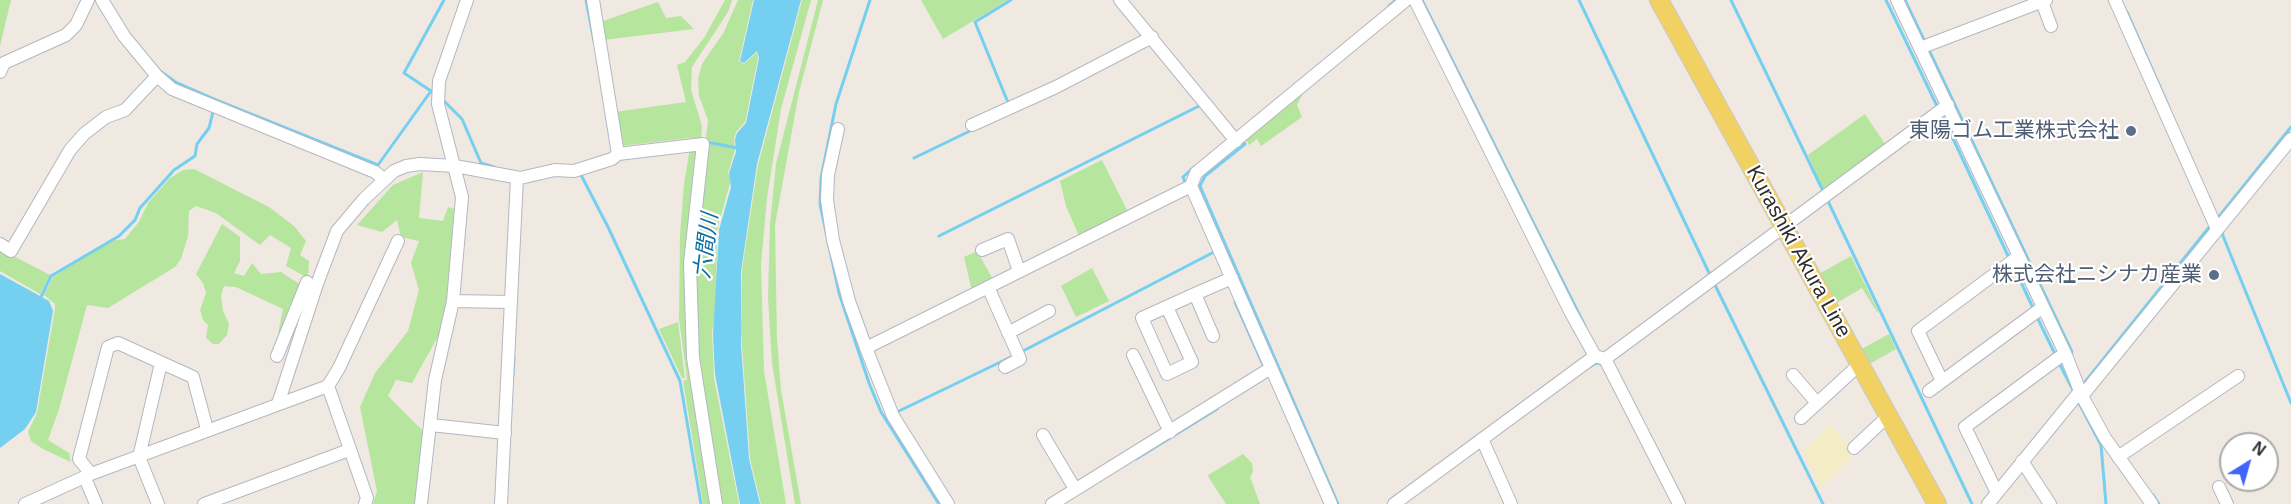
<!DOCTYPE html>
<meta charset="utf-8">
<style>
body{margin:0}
#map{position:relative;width:2291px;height:504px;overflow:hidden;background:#efe9e1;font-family:Arial,sans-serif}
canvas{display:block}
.north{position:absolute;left:2219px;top:432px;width:60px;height:60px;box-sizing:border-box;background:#fff;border:2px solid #ababab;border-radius:50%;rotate:37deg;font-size:16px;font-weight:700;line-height:24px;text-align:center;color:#2e2e2e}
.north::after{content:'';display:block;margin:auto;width:21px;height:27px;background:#4264fb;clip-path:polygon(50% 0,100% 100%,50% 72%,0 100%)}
</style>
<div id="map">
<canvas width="2291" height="504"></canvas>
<div class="north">N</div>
</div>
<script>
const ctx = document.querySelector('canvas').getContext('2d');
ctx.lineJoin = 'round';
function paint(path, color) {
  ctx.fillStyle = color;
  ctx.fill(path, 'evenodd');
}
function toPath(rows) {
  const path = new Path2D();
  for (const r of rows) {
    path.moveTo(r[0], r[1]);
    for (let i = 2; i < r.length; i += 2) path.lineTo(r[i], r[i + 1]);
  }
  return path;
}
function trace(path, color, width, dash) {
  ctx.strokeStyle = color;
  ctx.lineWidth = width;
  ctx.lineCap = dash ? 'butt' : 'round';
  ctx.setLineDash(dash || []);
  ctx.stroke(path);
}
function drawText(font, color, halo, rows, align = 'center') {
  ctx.font = font + ' Arial,"Noto Sans JP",sans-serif';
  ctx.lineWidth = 4.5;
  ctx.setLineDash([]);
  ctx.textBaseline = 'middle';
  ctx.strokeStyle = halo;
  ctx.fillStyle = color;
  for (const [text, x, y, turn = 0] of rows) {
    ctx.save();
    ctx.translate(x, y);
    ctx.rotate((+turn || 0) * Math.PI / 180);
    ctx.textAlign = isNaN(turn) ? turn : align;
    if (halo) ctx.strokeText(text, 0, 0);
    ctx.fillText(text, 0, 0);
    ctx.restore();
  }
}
paint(toPath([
 [0,0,11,0,0,46],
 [725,0,732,0,728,12,692,67,691,90,702,126,701,139,689,138,620,146,615,112,686,102,677,65,685,62,704,38],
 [738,0,753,0,739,61,744,64,757,52,758,58,745,122,736,132,734,139,735,150,728,173,731,180,717,230,716,308,712,332,714,378,739,504,719,504,702,397,693,300,699,196,708,120,699,96,698,78,702,64,724,32],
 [802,0,811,0,781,109,767,198,761,264,764,371,786,504,761,504,750,459,741,330,742,269,758,165],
 [818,0,823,0,799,92,775,225,777,339,781,390,801,504,795,504,772,363,768,297,770,224,776,164],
 [921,0,1008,0,943,39],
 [658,2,666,18,681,16,694,29,603,40,600,22],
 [1304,91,1297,105,1302,117,1261,146,1257,139,1249,145,1246,139],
 [1865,114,1885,144,1823,189,1808,155],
 [699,147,687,285,712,504,703,504,683,381,687,379,679,319,680,235,684,184,690,148],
 [1102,160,1129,214,1079,236,1066,206,1060,181],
 [194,169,269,207,294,226,306,241,300,255,309,261,308,278,286,266,291,248,270,235,260,245,216,213,196,206,189,211,188,236,181,259,175,267,108,308,87,305,59,409,48,440,69,453,71,462,43,449,31,441,28,432,37,413,55,309,55,304,44,295,53,277,110,241,125,239,139,222,148,203,170,178,183,170],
 [423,172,419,218,443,221,448,207,454,209,445,324,412,383,396,380,388,396,423,431,415,504,373,504,377,491,360,407,375,373,408,331,419,290,411,263,419,241,401,237,397,220,382,232,357,225,393,185],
 [222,224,240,237,240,261,234,273,244,276,252,263,261,274,281,272,301,285,283,334,278,333,283,309,236,287,224,286,221,296,223,311,229,324,227,335,219,344,213,344,206,338,208,325,203,320,200,310,206,293,203,283,196,274],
 [0,249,50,275,40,294,0,271],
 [977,251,994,281,972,291,964,257],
 [1851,256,1878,311,1877,312,1862,288,1833,305,1817,275],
 [1092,268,1109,301,1076,317,1061,286],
 [678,322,685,378,682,378,659,329],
 [1889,334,1896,349,1866,366,1858,351],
 [1243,454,1252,463,1253,472,1250,477,1260,504,1226,504,1209,478,1208,475]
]), '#b6e59e');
paint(toPath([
 [1830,425,1856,453,1820,487,1804,450]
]), '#f3ecc5');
paint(toPath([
 [754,0,801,0,757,164,741,271,741,344,749,459,760,504,740,504,715,374,713,335,719,230,731,187,729,173,736,152,735,139,737,133,746,123,759,58,757,51,744,63,740,61],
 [0,274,49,301,53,311,36,412,25,429,0,448]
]), '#75cff0');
trace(toPath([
 [586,0,594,41],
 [870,0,836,104,821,178,820,204,839,293,869,383,881,412,939,504],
 [1422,0,1585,326],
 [1579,0,1711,277],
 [1731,0,1824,193],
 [1886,0,1938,108],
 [1905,0,1925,42],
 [1389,6,1396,0],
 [2127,12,2168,105],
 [1928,48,2072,352],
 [160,71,177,83,216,100,378,165,431,91,434,94],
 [431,91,404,73,444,0],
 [442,99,462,119,481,163,494,167],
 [1009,105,975,22,1011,0],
 [1941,113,2010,260],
 [1242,140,1245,144,1205,176,1200,186,1338,504],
 [706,142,738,148],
 [914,158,972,130],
 [580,173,608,227,680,381,701,504],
 [1186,185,1183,177,1194,167],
 [1827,199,1972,504],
 [2217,219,2291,127],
 [2222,229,2223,236,2291,403],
 [939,236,1203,104],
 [2013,265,2033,308],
 [1714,283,1823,504],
 [40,299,51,276,119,236,135,220,140,208,174,170,195,156,197,144,209,128,213,112],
 [1235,302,1264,367],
 [2037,317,2055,354],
 [1021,352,1214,252],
 [2059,363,2074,392],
 [1588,368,1596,363,1601,364],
 [513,375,514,358],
 [2085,382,2210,226],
 [2079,403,2101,445,2106,504],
 [897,412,1015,355],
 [1136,459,1217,409],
 [2153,495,2159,504]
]), '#75cff0', 3);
const minor = toPath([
 [102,0,124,36,157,76,172,89,375,172,384,179],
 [593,0,618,154],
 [1120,0,1236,141],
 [1415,0,1570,311,1595,356,1605,359,1679,504],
 [1897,0,2065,353,2082,396,2105,438,2152,504],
 [2115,0,2217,229],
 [2042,2,2051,26],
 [1920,48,2046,0],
 [0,72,4,63,66,35,76,25,88,0],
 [972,125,1056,87,1152,37],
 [838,129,828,175,827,200,833,240,849,301,866,348],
 [1191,186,1331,504],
 [0,244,11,251,70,150,84,134,106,117,125,110,157,76],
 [982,250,1008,239,1019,271],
 [988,287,1020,359,1005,367],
 [1195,294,1213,336],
 [453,301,511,302],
 [1167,307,1192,362,1167,374,1142,318,1195,294,1232,278],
 [1008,333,1049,311],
 [1133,355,1170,432],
 [277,356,307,282],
 [1605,359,1948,105],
 [1793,375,1817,403],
 [1942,381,1918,331,2019,256],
 [328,386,339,368,398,241],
 [1929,391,2043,307],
 [2082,396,2291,139],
 [278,404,317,284,337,231,364,199,394,171,406,166,420,164,455,166,520,178,555,170,574,171,612,159,618,154,703,144,690,263,693,358,716,504],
 [1801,418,1860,364],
 [431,425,505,433],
 [1043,435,1075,489],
 [1482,439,1511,504],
 [1854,448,1888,416],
 [2118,457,2238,376],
 [2022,461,2050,504],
 [91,474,79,459,108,347,118,343,193,377,207,429],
 [85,478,96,504],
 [2219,487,2227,504],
 [1997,493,1965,427,2065,353],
 [25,504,91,474,328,386,367,498,365,504],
 [158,504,139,457,161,363],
 [204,504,349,450],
 [421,504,435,380,453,301,462,197,438,104,439,81,467,0],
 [501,504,517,178],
 [948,504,893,416,866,348,1191,186,1196,173,1406,0],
 [1052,504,1271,368],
 [1394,504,1595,356],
 [1988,504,2081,390]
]);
const primary = toPath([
 [1659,0,1937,504]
]);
trace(minor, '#b4b7c1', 14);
trace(primary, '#c9c9c9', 20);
trace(minor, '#fff', 12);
trace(primary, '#f2d163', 18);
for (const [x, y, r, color] of [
 [2131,131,6,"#5c6f8a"],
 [2214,275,6,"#5c6f8a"]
]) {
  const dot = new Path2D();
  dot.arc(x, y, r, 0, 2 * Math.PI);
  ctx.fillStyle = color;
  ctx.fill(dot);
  trace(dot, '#fff', 2);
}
drawText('21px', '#4e5e75', '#fff', [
 ["東陽ゴム工業株式会社",2119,131],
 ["株式会社ニシナカ産業",2202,275]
], 'right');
drawText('21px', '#2e2e2e', '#fff', [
 ["Kurashiki Akura Line",1798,252,61]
]);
drawText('italic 22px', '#0d6fa3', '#fff', [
 ["六間川",707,246,-83]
]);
</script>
